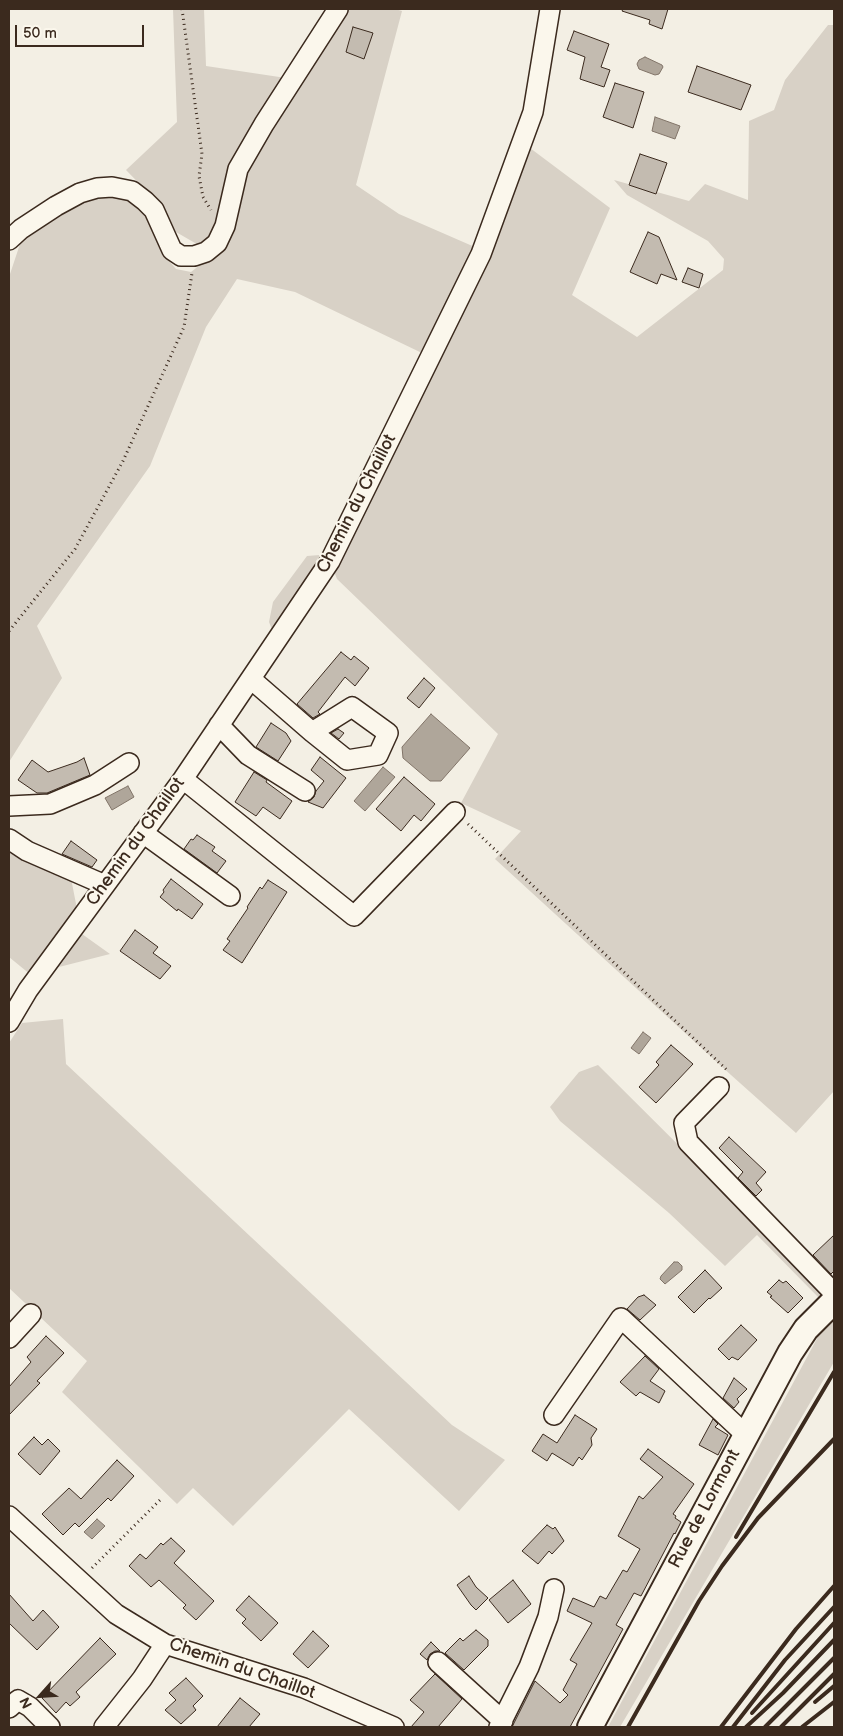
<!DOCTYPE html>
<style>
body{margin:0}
#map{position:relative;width:843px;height:1736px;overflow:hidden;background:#f3efe4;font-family:"Balsamiq Sans",sans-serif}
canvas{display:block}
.frame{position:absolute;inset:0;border:10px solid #3b2a1e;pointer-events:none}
.north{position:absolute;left:15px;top:1671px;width:50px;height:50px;-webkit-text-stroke:4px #fbf7ec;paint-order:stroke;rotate:244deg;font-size:14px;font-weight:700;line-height:20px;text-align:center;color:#3b2a1e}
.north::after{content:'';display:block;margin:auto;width:18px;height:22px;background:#3b2a1e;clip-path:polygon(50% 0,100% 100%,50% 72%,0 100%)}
.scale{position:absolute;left:15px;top:25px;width:129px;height:22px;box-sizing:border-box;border:2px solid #3b2a1e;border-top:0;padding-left:6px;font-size:15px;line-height:18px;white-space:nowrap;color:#3b2a1e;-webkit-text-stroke:4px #fbf7ec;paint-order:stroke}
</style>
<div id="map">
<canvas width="843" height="1736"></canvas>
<div class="frame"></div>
<div class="north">N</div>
<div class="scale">50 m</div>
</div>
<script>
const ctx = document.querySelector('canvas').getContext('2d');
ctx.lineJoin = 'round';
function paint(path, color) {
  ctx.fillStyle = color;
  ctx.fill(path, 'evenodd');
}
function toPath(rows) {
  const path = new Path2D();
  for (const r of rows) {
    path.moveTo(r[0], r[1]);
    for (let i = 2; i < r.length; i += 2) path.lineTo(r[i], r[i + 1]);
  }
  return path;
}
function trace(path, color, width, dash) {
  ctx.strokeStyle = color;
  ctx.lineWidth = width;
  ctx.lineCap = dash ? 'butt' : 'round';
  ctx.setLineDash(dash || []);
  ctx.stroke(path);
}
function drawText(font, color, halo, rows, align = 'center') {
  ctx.font = font + ' "Balsamiq Sans",sans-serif';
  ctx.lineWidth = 4;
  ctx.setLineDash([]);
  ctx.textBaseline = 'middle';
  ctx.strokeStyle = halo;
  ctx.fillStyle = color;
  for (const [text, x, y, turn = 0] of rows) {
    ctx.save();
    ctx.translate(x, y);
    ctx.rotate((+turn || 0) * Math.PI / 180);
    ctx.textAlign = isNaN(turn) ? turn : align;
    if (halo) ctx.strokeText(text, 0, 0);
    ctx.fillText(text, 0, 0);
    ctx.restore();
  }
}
paint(toPath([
 [173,9,204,9,206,66,286,78,343,9,395,9,402,11,356,185,399,214,477,248,424,354,295,292,237,279,206,327,150,466,37,626,62,678,9,762,9,277,21,241,56,214,91,196,112,194,136,203,150,216,169,261,176,269,191,272,214,254,176,232,165,210,126,170,177,122],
 [828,25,834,25,834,1091,796,1133,731,1075,495,859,521,831,461,803,498,734,337,579,330,561,522,142,610,208,572,295,637,337,723,270,724,259,708,241,627,195,614,180,689,201,705,184,748,200,749,121,774,110,785,80],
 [320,555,273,632,269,622,273,602,307,556],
 [9,838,70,873,77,909,31,975,9,957],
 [82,934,110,954,59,967],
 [63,1019,66,1064,452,1425,505,1460,459,1511,349,1409,233,1526,193,1488,177,1504,62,1392,87,1361,9,1288,9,1043,22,1023],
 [598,1065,826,1292,820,1299,757,1235,725,1266,669,1213,560,1121,550,1107,579,1072],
 [834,1319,834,1362,620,1727,608,1727,820,1333]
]), '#d8d1c6');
const water = toPath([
 [645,57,662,65,663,67,659,74,655,75,639,69,637,64,639,60,645,57],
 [655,117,680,126,675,139,652,131,655,117],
 [431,714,470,748,441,781,430,781,403,758,402,747,431,714],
 [383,767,395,777,365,811,354,801,383,767],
 [128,786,134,797,112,810,105,798,128,786],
 [643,1032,651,1038,639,1054,631,1048,643,1032],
 [674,1262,678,1262,682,1266,682,1270,665,1284,660,1279,661,1276,674,1262],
 [97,1519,105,1526,92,1539,84,1532,97,1519]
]);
paint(water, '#afa69a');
trace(water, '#817468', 1);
const building = toPath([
 [623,9,668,9,662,29,649,24,650,20,622,11,623,9],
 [353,27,373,33,364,59,346,52,353,27],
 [574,31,609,44,601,67,610,70,604,87,580,79,585,57,567,50,574,31],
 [697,66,751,85,741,110,688,92,697,66],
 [615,83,644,92,633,128,603,117,615,83],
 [640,154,667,163,656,194,629,185,640,154],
 [648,232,659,237,677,280,661,274,657,284,630,272,648,232],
 [688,268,703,274,699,288,682,282,688,268],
 [341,652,351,660,354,656,369,668,355,686,345,677,318,712,320,714,313,718,297,704,341,652],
 [424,678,435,688,419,708,407,698,424,678],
 [271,723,286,733,291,741,278,761,256,747,271,723],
 [338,729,344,733,339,739,331,733,338,729],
 [320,757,346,778,323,808,308,802,314,797,316,791,324,781,311,770,320,757],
 [84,758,90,775,47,793,37,793,18,780,32,760,48,772,77,762,84,758],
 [254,772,267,780,266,782,292,801,280,819,263,807,256,816,235,802,254,772],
 [404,777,435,804,421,821,414,815,401,831,376,809,404,777],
 [197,835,215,847,212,851,226,861,217,873,184,849,191,839,193,840,197,835],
 [71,841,97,860,92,867,62,854,71,841],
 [171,879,203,904,192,919,178,909,177,911,160,897,164,892,163,890,171,879],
 [268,880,287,892,242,963,223,950,230,941,227,939,248,908,247,907,260,887,262,889,268,880],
 [135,930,158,947,153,953,171,966,160,979,120,951,135,930],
 [671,1045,693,1064,656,1103,639,1087,659,1065,656,1062,671,1045],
 [729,1137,766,1172,756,1183,762,1190,756,1196,738,1178,743,1172,719,1148,729,1137],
 [834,1235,834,1271,831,1274,813,1255,834,1235],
 [705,1270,722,1288,710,1299,709,1298,694,1313,678,1297,705,1270],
 [779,1280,783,1283,786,1281,803,1298,788,1313,770,1297,772,1296,767,1292,779,1280],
 [644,1295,656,1305,640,1320,627,1309,638,1297,644,1295],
 [741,1325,757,1340,738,1360,732,1357,729,1360,718,1349,741,1325],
 [46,1336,64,1353,37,1381,40,1383,9,1415,9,1387,31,1362,27,1357,46,1336],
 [645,1356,659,1369,650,1381,665,1391,659,1403,640,1392,636,1396,620,1382,645,1356],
 [734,1378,747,1389,737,1399,739,1402,734,1408,723,1398,734,1378],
 [575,1415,597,1429,591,1438,592,1445,582,1460,579,1457,573,1466,552,1453,547,1461,532,1451,543,1434,557,1443,575,1415],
 [713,1419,718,1424,715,1427,728,1435,718,1455,699,1445,713,1419],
 [34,1437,42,1445,48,1439,60,1451,40,1475,18,1454,34,1437],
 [648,1449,694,1484,673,1514,676,1516,675,1518,681,1522,675,1534,674,1533,641,1596,634,1593,616,1625,623,1629,570,1727,512,1727,535,1681,560,1703,568,1695,563,1690,577,1664,570,1660,592,1623,567,1611,573,1598,594,1607,600,1596,606,1599,623,1570,627,1572,640,1549,618,1536,639,1496,643,1499,663,1477,640,1459,648,1449],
 [117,1460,134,1476,111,1501,108,1498,79,1527,75,1523,63,1535,42,1514,69,1488,81,1499,117,1460],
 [547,1525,553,1529,555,1527,564,1541,552,1554,549,1551,538,1564,522,1551,547,1525],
 [171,1538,185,1551,174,1563,214,1601,196,1620,183,1608,186,1605,159,1580,151,1587,129,1566,140,1554,146,1559,161,1543,163,1545,171,1538],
 [469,1576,476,1587,488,1598,476,1610,471,1605,457,1585,469,1576],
 [513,1580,531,1604,508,1623,489,1600,513,1580],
 [9,1594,33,1621,43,1610,59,1627,37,1650,9,1623,9,1594],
 [249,1596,278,1623,261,1641,242,1623,246,1619,236,1610,249,1596],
 [476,1630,488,1640,488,1646,464,1670,445,1653,460,1638,463,1641,476,1630],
 [313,1631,329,1646,308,1668,293,1654,313,1631],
 [100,1638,116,1654,76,1692,80,1697,70,1706,66,1702,56,1713,42,1698,100,1638],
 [431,1642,440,1651,435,1651,430,1654,427,1660,420,1654,431,1642],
 [435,1674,462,1699,438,1727,411,1727,424,1712,410,1700,435,1674],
 [186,1678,203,1696,193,1706,196,1710,181,1724,165,1710,176,1700,169,1693,186,1678],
 [240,1698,260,1714,249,1727,217,1727,240,1698]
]);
paint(building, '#c3bbb0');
trace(building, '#3b2a1e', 1);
const minor = toPath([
 [9,240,21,229,56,206,80,193,97,188,112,187,132,191,145,201,154,210,172,250,181,256,194,256,206,252,217,243,225,226,238,169,264,124,338,9],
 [251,679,312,732,347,760,378,755,388,733,352,707,312,732],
 [219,725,248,755,305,791],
 [183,779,354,916,455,812],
 [9,806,50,804,95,785,129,763],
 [143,833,230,896],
 [9,839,27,851,105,885],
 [9,1022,28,990,183,779,330,561,481,254,533,112,550,9],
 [719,1087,684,1123,688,1142,834,1293],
 [9,1338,31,1314],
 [554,1415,621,1318,745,1434],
 [9,1516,116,1614,165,1644,304,1688,394,1727],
 [438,1662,503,1721],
 [9,1708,18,1700,30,1707,50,1727],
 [104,1727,142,1679,165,1644],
 [499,1727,529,1667,548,1617,554,1589]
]);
const major = toPath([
 [590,1727,790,1353,806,1329,834,1301]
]);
trace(minor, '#3b2a1e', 22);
trace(major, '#3b2a1e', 28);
trace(toPath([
 [182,9,202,154,199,176,203,197,211,210],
 [9,631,75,549,123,461,184,327,192,273],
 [468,824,728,1071],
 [92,1568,161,1499]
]), '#3b2a1e', 3, [1, 4]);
trace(minor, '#fbf7ec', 19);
trace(major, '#fbf7ec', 24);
trace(toPath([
 [736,1537,834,1372],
 [815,1702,834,1686],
 [752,1713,834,1623],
 [628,1727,699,1601,722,1566,758,1518,834,1439],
 [721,1727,796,1629,834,1586],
 [733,1727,785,1660,834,1607],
 [746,1727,783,1693,834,1640],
 [765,1727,834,1658],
 [781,1727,834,1674],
 [802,1727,834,1702]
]), '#3b2a1e', 4);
drawText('18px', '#3b2a1e', '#fbf7ec', [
 ["Chemin du Chaillot",357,504,-63],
 ["Chemin du Chaillot",136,842,-54],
 ["Rue de Lormont",705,1509,-62],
 ["Chemin du Chaillot",242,1669,19]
]);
</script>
